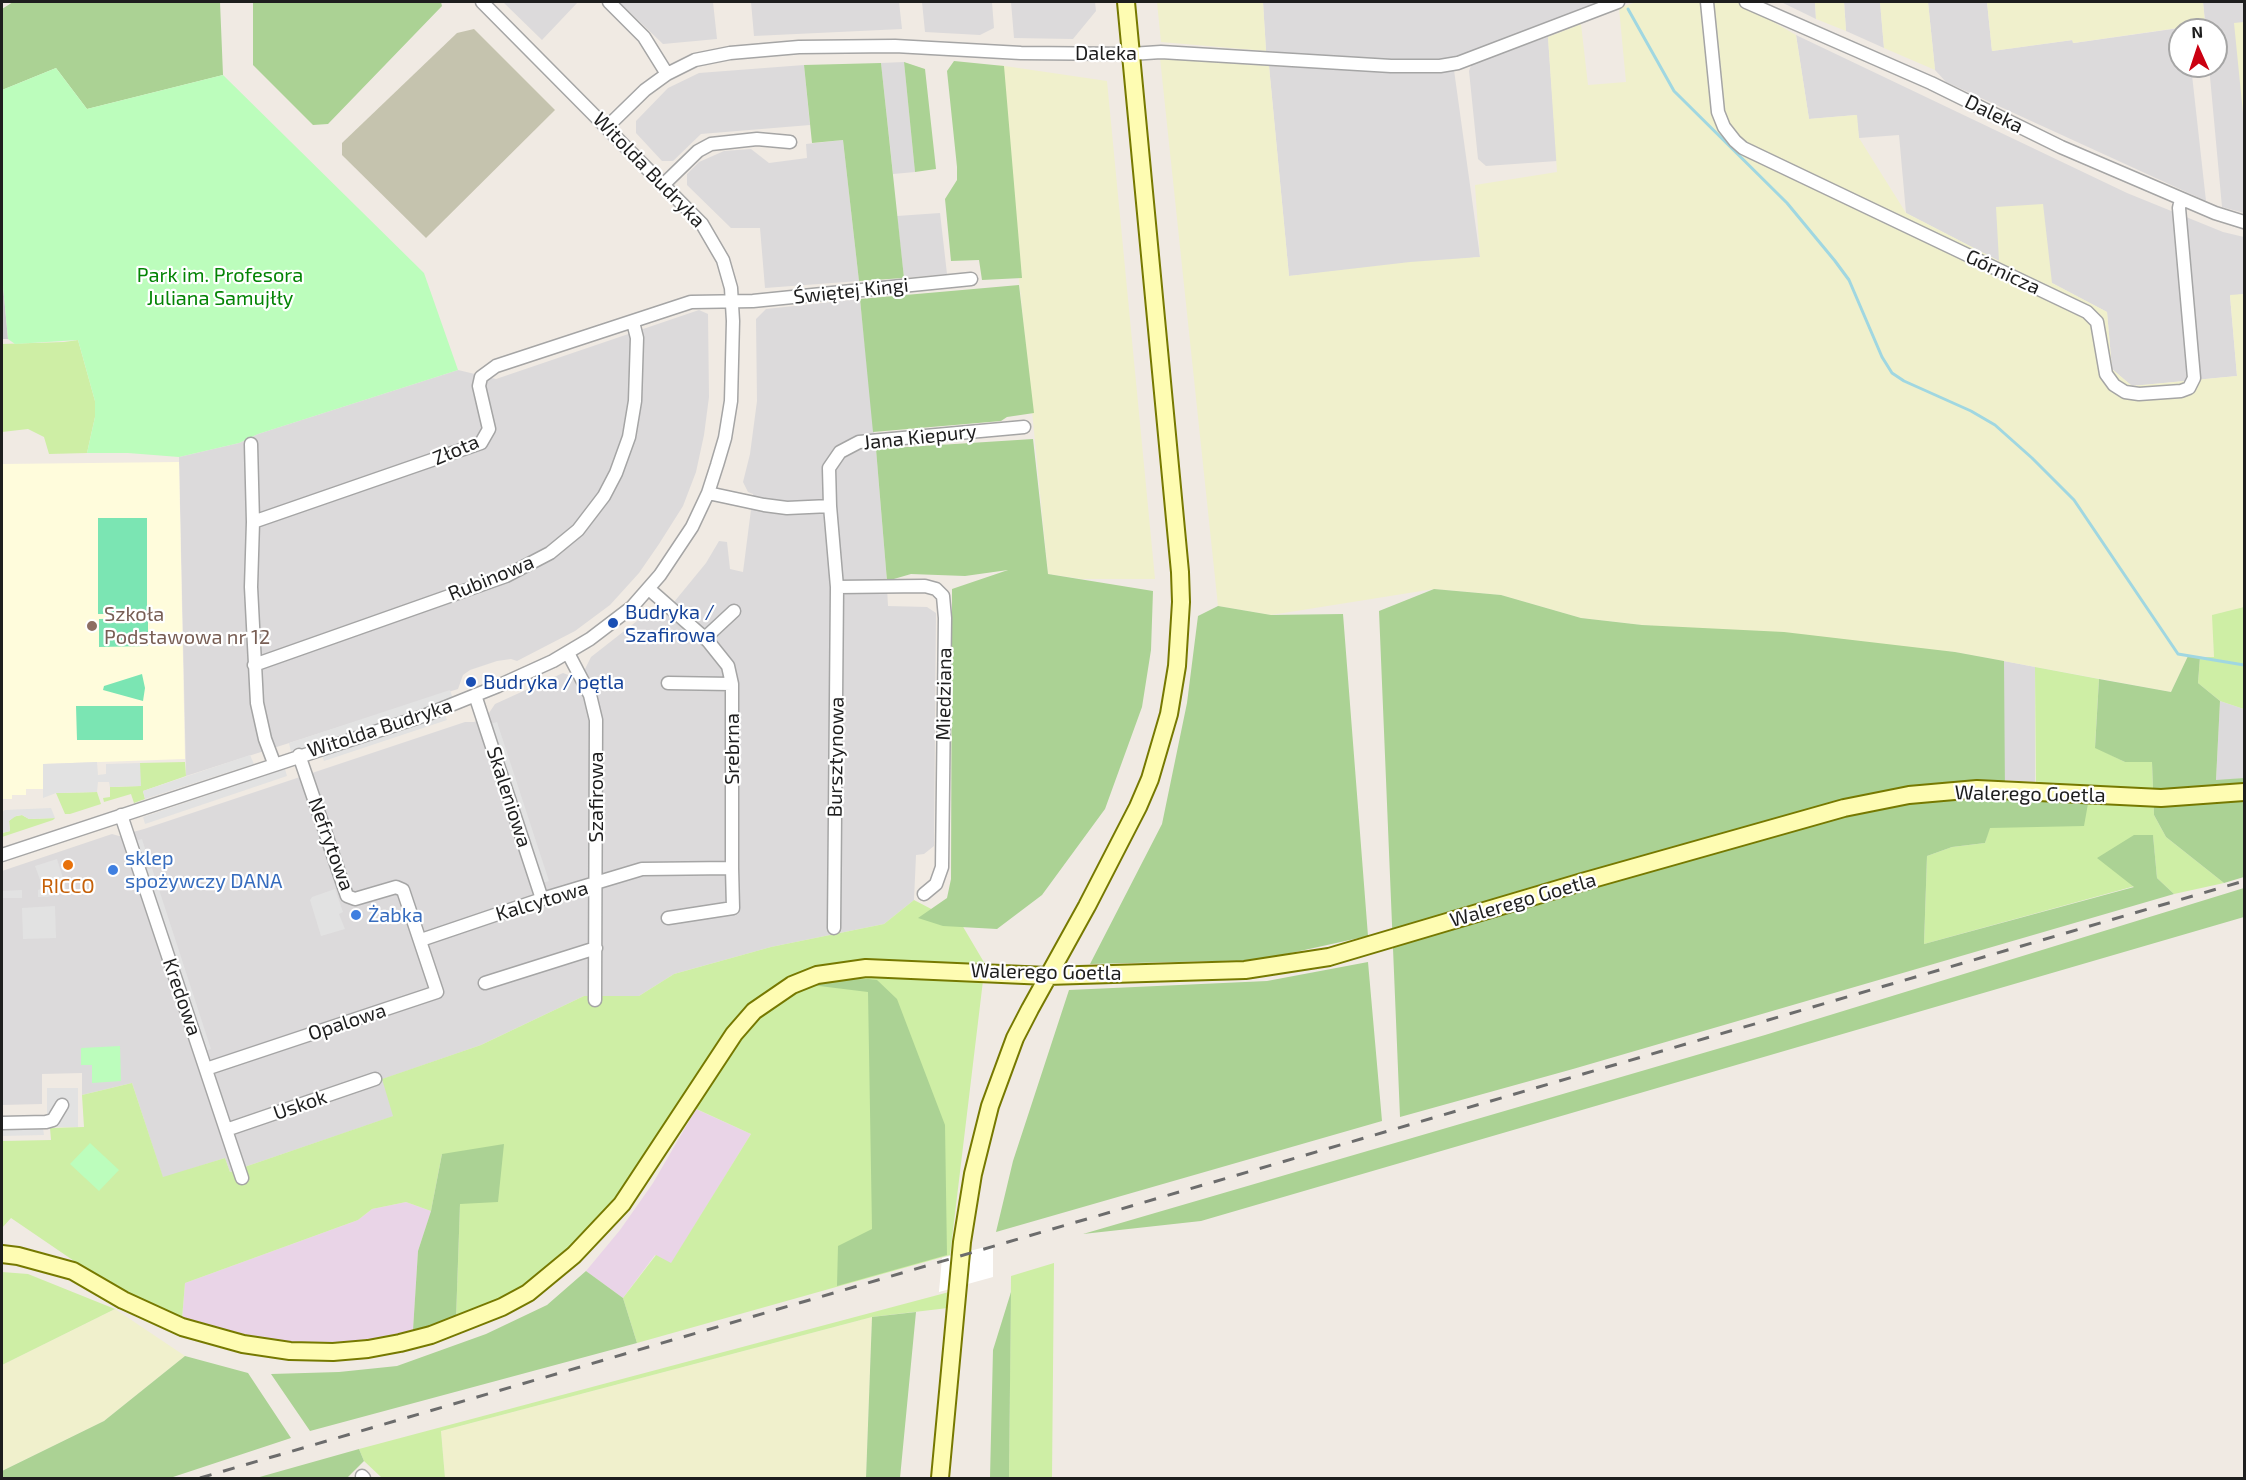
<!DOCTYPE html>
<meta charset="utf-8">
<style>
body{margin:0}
#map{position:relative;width:2246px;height:1480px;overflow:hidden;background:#f0eae3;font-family:"Exo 2",sans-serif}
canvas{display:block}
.frame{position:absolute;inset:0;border:3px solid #1e1e1e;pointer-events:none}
.north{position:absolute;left:2168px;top:18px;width:60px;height:60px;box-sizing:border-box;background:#fff;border:2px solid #a5a5a5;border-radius:50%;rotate:357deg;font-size:16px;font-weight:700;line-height:24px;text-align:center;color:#1e1e1e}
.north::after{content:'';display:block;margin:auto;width:21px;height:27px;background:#cb0011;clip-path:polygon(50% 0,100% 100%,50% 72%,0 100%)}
</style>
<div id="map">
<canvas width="2246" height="1480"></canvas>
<div class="frame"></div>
<div class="north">N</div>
</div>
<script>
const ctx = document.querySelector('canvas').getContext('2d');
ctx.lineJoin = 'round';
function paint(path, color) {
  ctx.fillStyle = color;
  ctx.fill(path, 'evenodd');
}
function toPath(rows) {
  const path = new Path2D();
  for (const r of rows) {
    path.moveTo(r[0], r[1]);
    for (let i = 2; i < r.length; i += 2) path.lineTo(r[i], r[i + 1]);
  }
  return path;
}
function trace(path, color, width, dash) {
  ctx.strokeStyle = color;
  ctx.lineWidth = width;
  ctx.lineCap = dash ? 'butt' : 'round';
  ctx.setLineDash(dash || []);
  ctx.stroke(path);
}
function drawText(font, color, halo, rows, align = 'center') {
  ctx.font = font + ' "Exo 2",sans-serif';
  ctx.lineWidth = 4.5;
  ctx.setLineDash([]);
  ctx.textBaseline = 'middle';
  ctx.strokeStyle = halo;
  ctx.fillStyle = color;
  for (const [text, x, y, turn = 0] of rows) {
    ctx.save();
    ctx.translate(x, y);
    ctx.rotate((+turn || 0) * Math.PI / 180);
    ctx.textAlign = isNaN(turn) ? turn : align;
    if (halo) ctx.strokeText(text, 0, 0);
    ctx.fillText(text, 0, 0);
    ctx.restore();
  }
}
paint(toPath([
 [503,2,578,2,542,40],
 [619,2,713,2,717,39,663,44],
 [751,2,899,2,902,29,754,36],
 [922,2,992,2,994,28,980,35,925,32],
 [1011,2,1095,2,1096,11,1073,39,1014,38],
 [1263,2,1606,2,1458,59,1397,63,1266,51],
 [1781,2,1815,2,1816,19],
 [1844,2,1880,2,1884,48,1846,31],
 [1928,2,1987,2,1992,51,2073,40,2074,43,2187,27,2187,30,2180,30,2180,66,2191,66,2206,201,1946,82,1935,70],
 [2203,2,2244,2,2244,213,2222,207,2209,66,2216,66,2216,30,2206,30],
 [1796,35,2127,193,2223,232,2244,237,2244,294,2230,296,2237,376,2132,386,2112,369,2107,312,2052,283,1999,261,1906,213,1899,135,1859,138,1856,115,1809,119],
 [1548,37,1557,161,1486,166,1478,159,1469,71,1472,63],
 [904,62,915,172,893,174,881,63],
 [804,65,810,125,701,134,673,161,662,161,636,133,636,121,668,88,699,73],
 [1269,66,1437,72,1454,70,1480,257,1289,276],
 [843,140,859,281,765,288,760,228,731,228,687,185,687,174,699,162,724,151,751,149,769,163,807,158,806,144],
 [940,213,947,274,904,278,897,216],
 [860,299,876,449,886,569,888,606,927,607,936,613,934,846,924,854,916,855,914,900,884,924,771,947,674,974,639,996,584,996,481,1045,383,1079,394,1116,230,1172,225,1158,163,1178,132,1083,82,1095,82,1073,42,1074,42,1104,2,1105,2,871,112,834,119,836,144,829,465,722,474,722,487,716,495,704,563,673,571,676,585,669,591,657,651,610,665,613,706,563,719,541,727,542,730,569,743,572,753,494,748,492,743,482,750,454,757,401,756,319,766,309],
 [699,310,708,314,709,397,704,435,696,472,683,506,659,544,639,573,610,605,575,631,517,661,511,659,497,661,470,670,463,675,458,689,186,776,179,457,239,443,258,434,458,370,496,379],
 [2004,661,2035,667,2035,782,2004,780],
 [2220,701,2244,709,2244,778,2216,781]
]), '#dcdadb');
paint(toPath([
 [696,1109,751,1134,671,1264,655,1255,623,1298,586,1271,620,1230,653,1183],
 [406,1202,431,1211,418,1251,413,1330,372,1341,291,1344,240,1336,182,1319,185,1283,358,1220,372,1209]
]), '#e9d4e7');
paint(toPath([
 [179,462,185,759,43,764,43,789,26,789,26,795,12,795,12,799,2,799,2,464]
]), '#fffcdc');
paint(toPath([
 [2,275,8,339,2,339]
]), '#ccc');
paint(toPath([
 [474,29,555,110,426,238,342,155,342,143,457,33]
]), '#c5c3ae');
paint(toPath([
 [1157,2,1263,2,1266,51,1161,42],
 [1636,2,1739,2,1796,35,1809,119,1857,115,1859,138,1906,213,1999,261,1996,207,2043,204,2052,283,2107,312,2112,369,2132,386,2237,376,2230,295,2244,294,2244,607,2213,615,2214,657,2188,656,2171,692,1955,652,1642,625,1581,618,1501,595,1434,589,1271,615,1218,606,1160,58,1269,66,1289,276,1410,262,1480,257,1475,185,1557,172,1548,37,1581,24,1588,85,1626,82,1619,8],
 [1815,2,1844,2,1846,31,1816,19],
 [1880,2,1928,2,1935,70,1884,48],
 [1987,2,2203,2,2205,24,2073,43,2072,40,1992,51],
 [2244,22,2244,113,2243,113,2234,23],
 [998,65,1107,81,1155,579,1082,579,1048,574],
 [115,1309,185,1356,104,1421,2,1471,2,1365],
 [872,1317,866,1478,445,1478,441,1431]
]), '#f0f0cc');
paint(toPath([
 [78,340,95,401,95,417,87,453,49,454,44,437,28,429,2,432,2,344,64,342],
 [2244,607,2244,709,2220,701,2198,683,2200,657,2214,657,2212,615],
 [2035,667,2099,679,2095,747,2125,762,2152,762,2154,815,2166,837,2224,883,2174,894,2157,878,2153,836,2135,886,1924,944,1927,856,1952,847,1985,843,1989,828,2036,797],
 [185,762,186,776,143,791,145,799,134,803,131,794,104,802,103,798,110,797,110,787,140,786,140,763],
 [97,792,101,804,70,814,65,814,56,793],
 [22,815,29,819,55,818,53,820,2,837,2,833,10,831,9,821,12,817],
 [914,900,962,925,985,964,950,1255,637,1343,623,1298,656,1255,671,1263,751,1134,679,1101,612,1209,523,1289,456,1319,460,1203,442,1154,431,1211,406,1202,372,1209,358,1220,185,1283,182,1319,130,1294,77,1263,11,1218,2,1228,2,1141,51,1140,50,1128,84,1127,82,1095,132,1083,163,1177,225,1158,230,1172,393,1116,382,1079,481,1045,584,996,639,996,674,974,771,947,884,924],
 [1054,1263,1052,1478,1009,1478,1011,1276],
 [2,1272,28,1274,115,1309,2,1365],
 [949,1292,948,1308,872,1317,441,1431,445,1478,382,1478,364,1461,359,1449]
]), '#ceeea5');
paint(toPath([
 [13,2,220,2,223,75,87,109,56,68,2,90,2,9],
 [253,2,441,2,442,6,328,124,313,125,253,65],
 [954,61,1004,66,1022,278,982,280,979,260,951,261,945,199,957,180,957,167,947,71],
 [904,62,925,69,936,169,915,172],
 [881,63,904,278,859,281,843,140,812,143,804,65],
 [1019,285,1034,413,1007,417,1001,421,873,432,860,299],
 [1033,439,1048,574,1153,591,1151,650,1142,707,1105,809,1042,895,997,929,943,926,918,918,947,898,951,879,952,589,1008,570,965,576,911,574,887,581,876,449],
 [1434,589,1501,595,1581,618,1642,625,1784,632,1955,652,2004,661,2005,796,2089,798,2084,826,1990,828,1985,843,1952,847,1927,856,1924,944,2134,887,2097,858,2134,835,2153,835,2157,878,2174,894,1573,1069,1400,1117,1379,611],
 [1218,606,1271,615,1343,614,1368,936,1259,960,1090,964,1162,824,1187,703,1198,616],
 [2188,656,2200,657,2198,683,2220,701,2216,780,2244,778,2244,877,2224,883,2166,837,2154,815,2152,762,2125,762,2095,748,2099,679,2171,692],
 [2244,888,2244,917,1201,1221,1083,1234,1765,1035],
 [1368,962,1382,1121,996,1232,1013,1161,1069,990,1267,981],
 [868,979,877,980,897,999,945,1125,947,1255,837,1286,838,1246,872,1229,868,992,811,985,836,980],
 [504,1144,498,1202,460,1204,456,1319,413,1330,418,1251,431,1211,442,1154],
 [586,1271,623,1298,637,1343,310,1431,271,1374,339,1372,397,1366,486,1334,547,1305],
 [1011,1292,1009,1478,990,1478,993,1350],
 [916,1312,900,1478,866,1478,872,1317],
 [185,1356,248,1373,291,1438,170,1478,2,1478,2,1471,104,1421],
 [359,1449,364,1461,347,1478,256,1478]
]), '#abd294');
paint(toPath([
 [56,68,87,109,223,75,424,273,458,370,258,434,239,443,179,457,128,453,87,453,95,417,95,401,78,340,15,344,8,339,2,275,2,90],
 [120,1046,121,1081,92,1083,92,1065,81,1065,81,1048],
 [90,1143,119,1170,99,1191,70,1164]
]), '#bcfdbc');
paint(toPath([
 [98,518,147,518,147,614,98,614],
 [148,618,148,646,99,647,99,619],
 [142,674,145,688,143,701,103,690,104,686],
 [76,706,143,706,143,740,77,740]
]), '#7be5b3');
paint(toPath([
 [450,690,453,699,291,752,289,743],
 [445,714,447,720,324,761,322,755],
 [497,722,549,881,542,883,490,724],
 [250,755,254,764,145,799,143,791],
 [97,762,98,775,106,774,106,764,140,763,141,786,110,787,109,782,98,782,97,792,56,793,43,798,43,764],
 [285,769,287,776,145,824,143,817],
 [51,808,55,818,29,819,22,815,16,816,9,821,10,831,2,833,2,812,5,810],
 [142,839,150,864,143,866,135,841],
 [57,859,67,891,47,897,38,897,38,890,43,888,35,866],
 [152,868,211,1049,204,1051,145,870],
 [335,889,343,912,339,914,345,929,321,936,310,900,312,897],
 [22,890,22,898,2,898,2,891],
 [55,906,56,938,23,939,22,908],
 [47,1088,78,1088,78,1127,47,1127],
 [43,1128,44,1135,2,1136,2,1129]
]), '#e2e2e2');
paint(toPath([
 [993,1245,993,1277,939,1292,942,1258]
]), '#fff');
trace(toPath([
 [1628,9,1674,91,1787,203,1835,261,1849,280,1882,357,1892,373,1904,381,1971,411,1995,425,2032,458,2074,500,2178,654,2244,665]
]), '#a0d7e1', 3);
const street = toPath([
 [609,2,644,37,667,74],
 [1707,2,1718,112,1724,127,1735,141,1743,148,2087,312,2097,322,2106,374,2114,385,2125,392,2139,394,2181,391,2189,388,2194,378,2179,208,2181,199],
 [1746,2,1931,83,2061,147,2215,213,2244,222],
 [607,127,645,90,667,74,695,60,730,53,799,47,895,46,1021,53,1131,54,1161,52,1391,66,1440,66,1458,63,1618,2],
 [664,184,698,151,711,144,757,139,790,142],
 [251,444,253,522,481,443,489,429,479,386,481,377,496,366,691,302,753,301,971,279],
 [708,493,764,505,787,508,830,506],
 [253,522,251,587,257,703,265,739,274,763],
 [837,587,925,586,936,589,943,596,945,618,942,867,936,884,924,894],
 [705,638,734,611],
 [568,653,590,695,596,720,595,1000],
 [254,665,506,576,550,553,578,530,604,496,616,473,629,437,635,401,637,338,633,322],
 [668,683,732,684],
 [475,695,542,899],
 [121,815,242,1178],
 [2,855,426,715,498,686,553,661,590,639,632,607,660,575,692,527,708,493,717,465,725,438,731,401,733,321,731,288,723,260,702,224,482,2],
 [668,918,733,908,732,868],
 [834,928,837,587,830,506,829,468,840,452,859,442,1024,427],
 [421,940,542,899,642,869,732,868,732,684,728,666,708,641,649,589],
 [485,983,596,948],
 [206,1069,437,992,403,890,396,887,355,899,347,896,299,755],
 [2,1123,46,1122,53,1120,62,1105],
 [226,1130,375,1079],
 [362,1476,364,1478]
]);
const secondary = toPath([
 [2,1254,18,1256,73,1271,123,1300,182,1327,243,1344,290,1351,333,1352,368,1349,400,1343,431,1335,502,1307,528,1293,574,1255,622,1204,734,1034,754,1011,792,985,817,975,866,968,1047,976,1245,970,1329,957,1582,882,1844,808,1909,795,1977,789,2161,798,2244,792],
 [940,1478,962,1242,973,1174,990,1106,1015,1038,1030,1009,1087,906,1138,807,1150,779,1169,714,1177,666,1181,602,1180,572,1126,2]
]);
trace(street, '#a5a5a5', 15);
trace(secondary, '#767900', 20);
trace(street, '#fff', 12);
trace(secondary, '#fefcb2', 16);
trace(toPath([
 [200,1478,2244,881]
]), '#6c6c6c', 3, [12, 12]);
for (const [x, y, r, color] of [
 [613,623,6,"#1a4fb4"],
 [92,626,6,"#8d6e63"],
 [471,682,6,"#1a4fb4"],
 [68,865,6,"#e8710a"],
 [113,870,6,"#3f7fe0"],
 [356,915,6,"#3f7fe0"]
]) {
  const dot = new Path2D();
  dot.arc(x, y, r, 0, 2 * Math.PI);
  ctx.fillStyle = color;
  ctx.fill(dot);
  trace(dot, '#fff', 2);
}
drawText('20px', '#1e1e1e', '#fff', [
 ["Daleka",1106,53],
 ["Daleka",1994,114,26],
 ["Witolda Budryka",649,170,46],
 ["Górnicza",2003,272,25],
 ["Świętej Kingi",851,291,-6],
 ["Jana Kiepury",920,437,-6],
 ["Złota",456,450,-23],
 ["Rubinowa",491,578,-22],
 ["Miedziana",944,694,-89],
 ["Witolda Budryka",380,728,-18],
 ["Srebrna",732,749,-90],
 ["Bursztynowa",836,757,-89],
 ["Walerego Goetla",2030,794,1],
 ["Skaleniowa",509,797,72],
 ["Szafirowa",596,797,-90],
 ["Nefrytowa",331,844,70],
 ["Walerego Goetla",1523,900,-16],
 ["Kalcytowa",542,901,-17],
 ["Walerego Goetla",1046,972,1],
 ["Kredowa",182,997,71],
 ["Opalowa",347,1022,-18],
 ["Uskok",300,1105,-19]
]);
drawText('20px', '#038404', '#fff', [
 ["Park im. Profesora",220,275],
 ["Juliana Samujłły",220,298]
]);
drawText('20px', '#164399', '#fff', [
 ["Budryka /",625,612],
 ["Szafirowa",625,635],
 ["Budryka / pętla",483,682]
], 'left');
drawText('20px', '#785e54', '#fff', [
 ["Szkoła",104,614],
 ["Podstawowa nr 12",104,637]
], 'left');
drawText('20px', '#366cbe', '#fff', [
 ["sklep",125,858],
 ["spożywczy DANA",125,881],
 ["Żabka",368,915]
], 'left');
drawText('20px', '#c56008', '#fff', [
 ["RICCO",68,886]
]);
</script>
